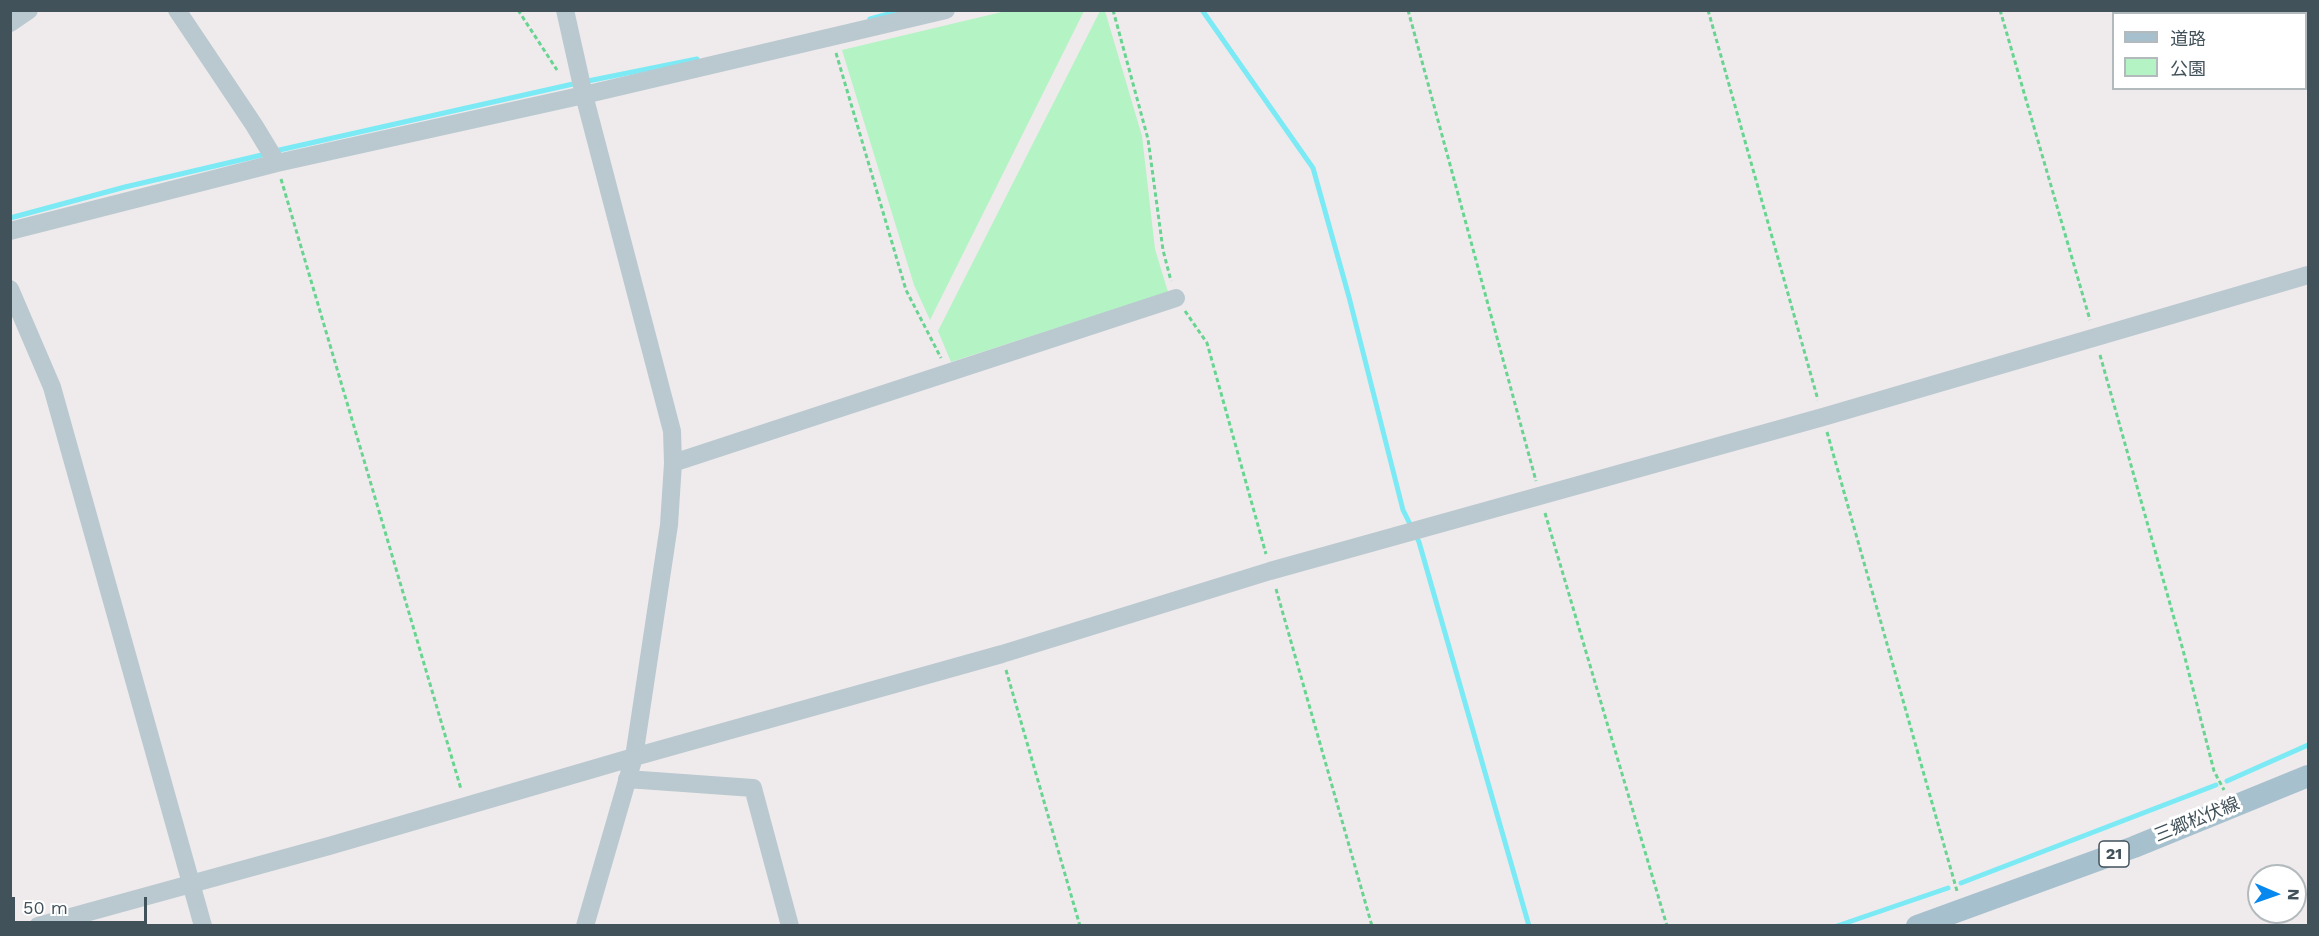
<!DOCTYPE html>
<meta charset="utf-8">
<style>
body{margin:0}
#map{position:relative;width:2319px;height:936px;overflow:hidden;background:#efebec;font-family:"Work Sans","Noto Sans JP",sans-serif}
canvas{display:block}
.frame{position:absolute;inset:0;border:12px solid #42525b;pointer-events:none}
.legend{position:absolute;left:2112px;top:12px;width:195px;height:78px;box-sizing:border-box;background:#fff;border:2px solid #b3babd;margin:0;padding:8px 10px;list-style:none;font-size:18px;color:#42525b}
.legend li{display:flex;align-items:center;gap:12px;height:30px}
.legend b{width:30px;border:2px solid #b3babd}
.north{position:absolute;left:2247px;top:864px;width:60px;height:60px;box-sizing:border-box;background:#fff;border:2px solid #b3babd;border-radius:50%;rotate:92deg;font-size:16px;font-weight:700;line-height:24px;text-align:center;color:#42525b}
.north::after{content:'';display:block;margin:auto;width:21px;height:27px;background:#0688ee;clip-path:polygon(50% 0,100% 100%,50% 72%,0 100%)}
.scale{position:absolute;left:12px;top:897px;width:135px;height:27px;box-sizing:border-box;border:3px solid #42525b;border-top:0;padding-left:8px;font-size:18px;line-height:21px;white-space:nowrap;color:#42525b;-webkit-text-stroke:4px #fff;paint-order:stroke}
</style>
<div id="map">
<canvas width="2319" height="936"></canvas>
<div class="frame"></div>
<ul class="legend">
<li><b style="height:8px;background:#a7c0ce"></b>道路</li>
<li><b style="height:16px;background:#b3f3c4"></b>公園</li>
</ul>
<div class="north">N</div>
<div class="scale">50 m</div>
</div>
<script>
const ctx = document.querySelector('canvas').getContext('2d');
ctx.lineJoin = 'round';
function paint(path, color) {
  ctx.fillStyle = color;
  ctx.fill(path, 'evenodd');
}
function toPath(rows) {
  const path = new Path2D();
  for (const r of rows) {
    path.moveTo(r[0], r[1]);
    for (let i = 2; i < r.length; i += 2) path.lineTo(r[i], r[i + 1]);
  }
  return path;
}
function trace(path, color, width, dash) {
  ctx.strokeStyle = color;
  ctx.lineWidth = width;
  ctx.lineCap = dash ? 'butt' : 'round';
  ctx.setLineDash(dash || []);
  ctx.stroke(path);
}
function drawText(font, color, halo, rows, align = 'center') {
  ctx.font = font + ' "Work Sans","Noto Sans JP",sans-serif';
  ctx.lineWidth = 6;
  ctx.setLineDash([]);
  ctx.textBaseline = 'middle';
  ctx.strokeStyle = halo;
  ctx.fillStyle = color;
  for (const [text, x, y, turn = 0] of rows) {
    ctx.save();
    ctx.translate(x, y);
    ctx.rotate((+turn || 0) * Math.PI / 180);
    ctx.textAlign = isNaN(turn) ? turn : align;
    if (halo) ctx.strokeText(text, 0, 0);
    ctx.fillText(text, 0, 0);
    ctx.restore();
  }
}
paint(toPath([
 [1006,11,1084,11,930,320,914,285,842,50],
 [1100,11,1105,11,1142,136,1155,249,1168,292,951,362,938,331]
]), '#b3f3c4');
trace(toPath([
 [1202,10,1313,168,1349,297,1403,510,1419,542,1529,926],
 [870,19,903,10],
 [275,151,573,84,697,59],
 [10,218,125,187,266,154],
 [2227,781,2308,745],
 [1961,883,2216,785],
 [1837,926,1948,888]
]), '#7beaf5', 5);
trace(toPath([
 [518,10,557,70],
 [1113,10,1148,139,1163,250,1171,281],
 [1408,10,1536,481],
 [1708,10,1818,400],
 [2000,10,2090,320],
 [2297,10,2298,14],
 [2306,39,2308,50],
 [836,53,906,290,941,358],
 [281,179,461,789],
 [1185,311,1207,343,1266,554],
 [2100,355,2183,650,2214,771,2224,790],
 [1827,432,1957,891],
 [1545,513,1667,926],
 [1276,589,1372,926],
 [1006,670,1080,926]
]), '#68d491', 3, [4.5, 3]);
trace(toPath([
 [177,10,254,125,277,163],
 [565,10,584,95,672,431,673,463,669,525,634,757,585,926],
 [10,23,29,10],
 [10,231,277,163,584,95,946,10],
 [10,289,52,387,203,926],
 [673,463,1176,298],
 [627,779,753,788,790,926],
 [38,926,329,846,634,757,1002,654,1270,571,1823,417,2308,275]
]), '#bac9d0', 18);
trace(toPath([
 [1917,926,2134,847,2308,776]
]), '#a7c0ce', 22);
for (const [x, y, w] of [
 [2114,854,30]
]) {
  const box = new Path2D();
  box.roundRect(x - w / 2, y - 13, w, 26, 4.5);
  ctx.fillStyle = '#fff';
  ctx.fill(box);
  trace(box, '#42525b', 1.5);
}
drawText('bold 16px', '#42525b', null, [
 ["21",2114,854]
]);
drawText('18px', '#42525b', '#fff', [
 ["三郷松伏線",2197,820,-22]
]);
</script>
